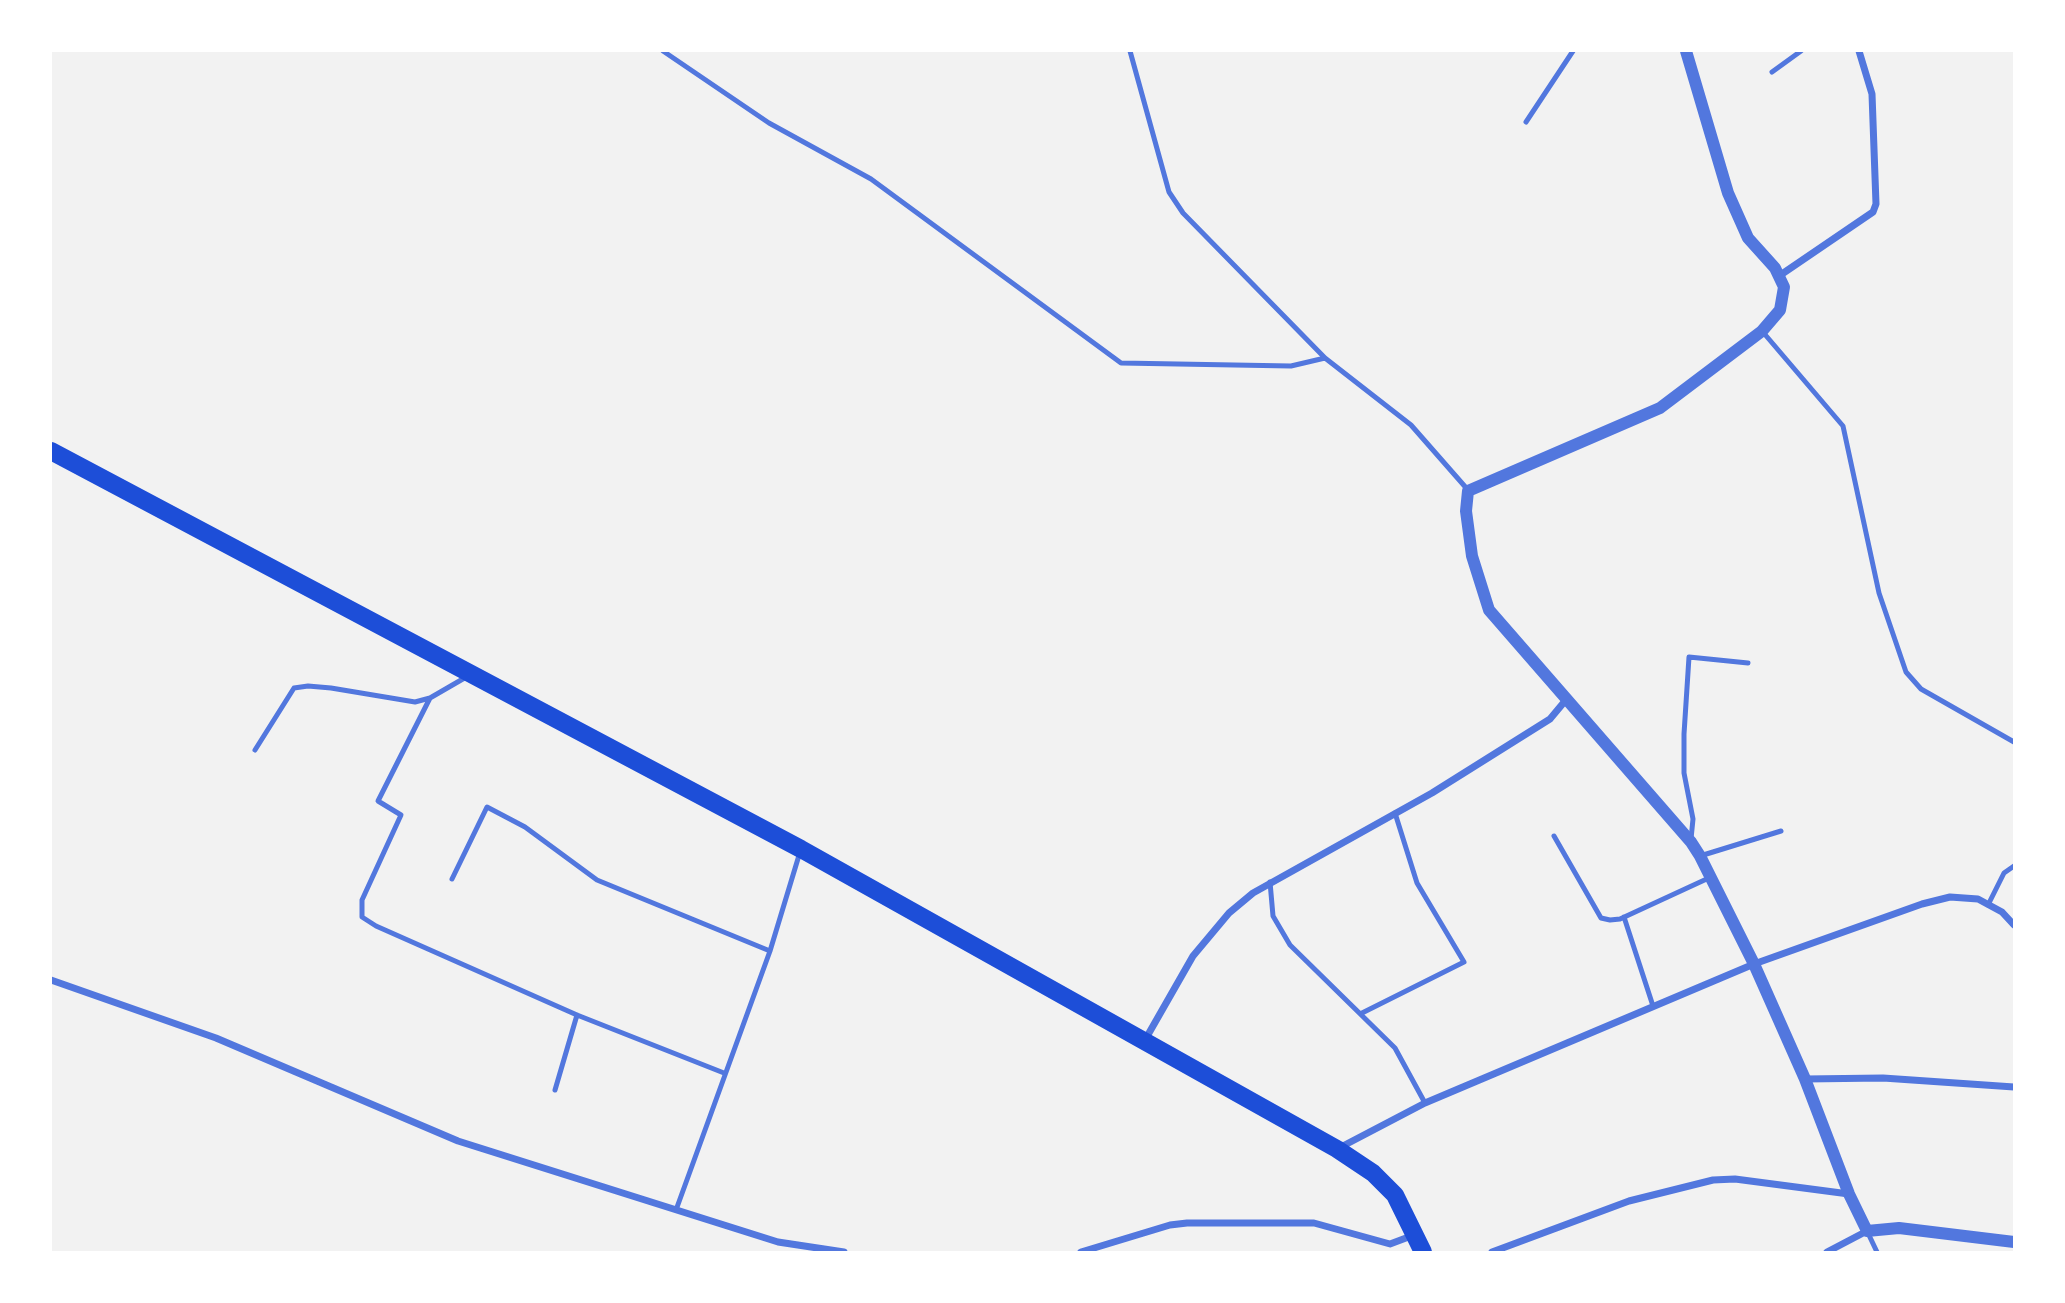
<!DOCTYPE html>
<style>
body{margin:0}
#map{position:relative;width:2065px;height:1303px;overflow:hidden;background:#f2f2f2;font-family:Quicksand,sans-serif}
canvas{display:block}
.frame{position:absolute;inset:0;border:52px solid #fff;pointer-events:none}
</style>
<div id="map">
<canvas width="2065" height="1303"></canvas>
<div class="frame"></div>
</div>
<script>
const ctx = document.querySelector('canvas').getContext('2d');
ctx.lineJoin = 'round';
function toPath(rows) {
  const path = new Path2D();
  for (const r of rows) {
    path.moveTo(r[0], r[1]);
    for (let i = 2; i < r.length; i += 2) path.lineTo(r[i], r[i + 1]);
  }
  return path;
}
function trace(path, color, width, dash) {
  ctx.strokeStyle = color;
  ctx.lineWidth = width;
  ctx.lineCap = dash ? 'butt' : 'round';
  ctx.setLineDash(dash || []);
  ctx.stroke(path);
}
trace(toPath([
 [663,51,769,123,871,179,1121,363,1291,366,1325,358],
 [1130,51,1169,192,1183,213,1325,358,1411,425,1468,490],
 [1772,72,1801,51],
 [1526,122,1573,51],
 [1762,331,1843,426,1879,593,1906,672,1921,689,2014,742],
 [430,698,378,801,401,815,362,900,362,917,376,926,577,1015,724,1073],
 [255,750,294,688,308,686,331,688,415,702,430,698,468,676],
 [1554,836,1601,918,1610,920,1620,919,1711,877],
 [1691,839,1693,819,1684,773,1684,734,1689,657,1748,663],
 [1700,856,1781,831],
 [452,879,487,807,525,827,597,880,770,951],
 [1270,882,1273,916,1290,945,1395,1048,1425,1103],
 [1988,905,2004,873,2014,866],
 [1624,917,1653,1006],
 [1362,1013,1464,962,1417,883,1395,813],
 [555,1090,577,1015],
 [676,1210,770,951,800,852],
 [1867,1231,1877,1252]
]), '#5277de', 5);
trace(toPath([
 [1779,276,1873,212,1876,204,1872,94,1859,51],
 [51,980,216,1038,458,1141,778,1242,844,1252],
 [1145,1040,1193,956,1229,913,1253,893,1432,793,1550,719,1565,701],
 [1805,1079,1883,1078,2014,1087],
 [1339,1148,1425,1103,1754,964,1922,904,1950,897,1978,899,2002,912,2014,925],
 [1081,1252,1170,1225,1187,1223,1314,1223,1390,1244,1414,1235],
 [1492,1252,1629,1201,1713,1180,1735,1179,1849,1194],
 [1827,1252,1867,1231]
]), '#5277de', 7);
trace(toPath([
 [1686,51,1728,193,1748,238,1775,268,1784,287,1780,310,1762,331,1660,408,1468,491,1466,511,1472,556,1489,610,1691,842,1700,856,1754,964,1805,1079,1849,1194,1867,1231,1899,1228,2014,1242]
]), '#5277de', 12);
trace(toPath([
 [51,451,801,849,1337,1149,1373,1173,1395,1195,1423,1252]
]), '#1d4ed8', 18);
</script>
